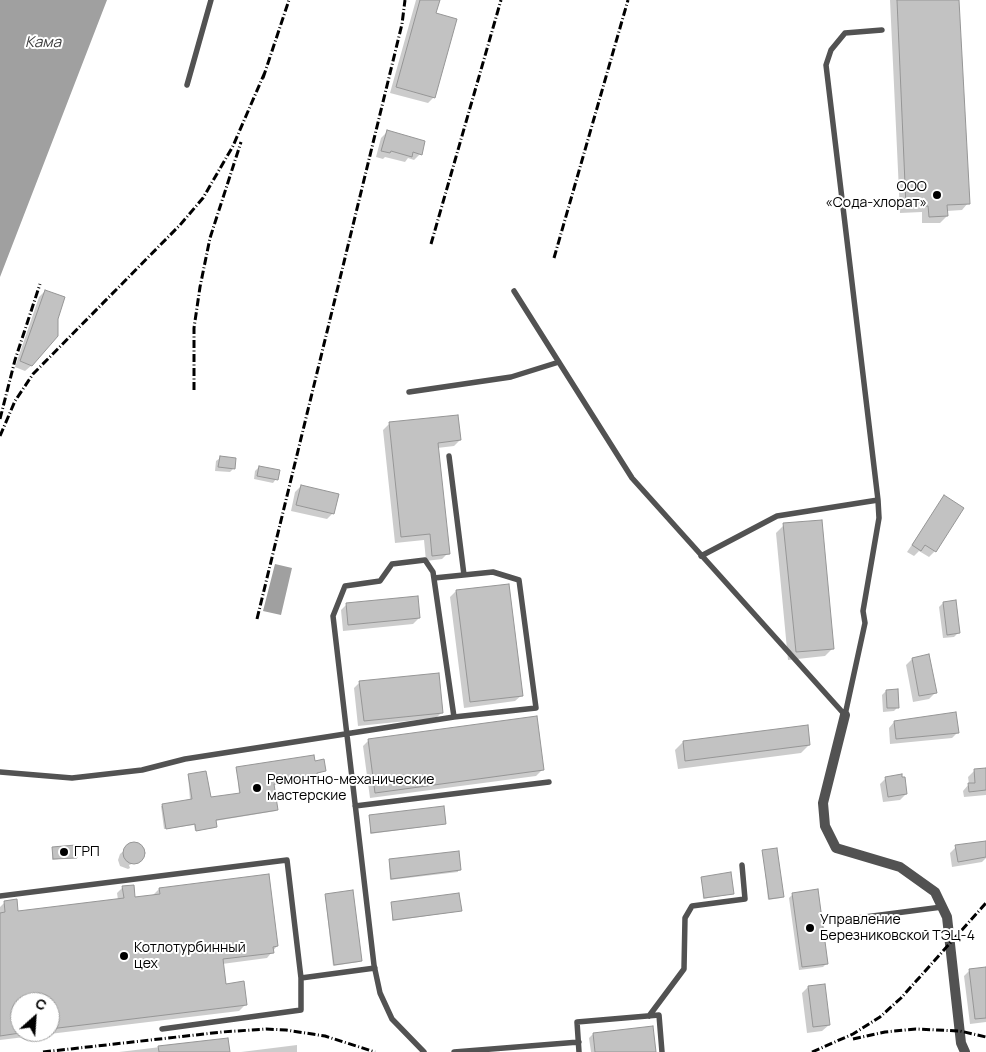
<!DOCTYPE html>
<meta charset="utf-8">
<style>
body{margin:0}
#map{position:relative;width:986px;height:1052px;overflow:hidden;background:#fff;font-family:Manrope,sans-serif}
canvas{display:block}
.north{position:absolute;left:10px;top:992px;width:50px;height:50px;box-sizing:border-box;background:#fff;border:1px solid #999;border-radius:50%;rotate:26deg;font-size:14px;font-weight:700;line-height:20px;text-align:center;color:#000}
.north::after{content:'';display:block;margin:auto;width:18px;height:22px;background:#000;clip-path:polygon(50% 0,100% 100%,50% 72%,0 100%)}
</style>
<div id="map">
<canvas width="986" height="1052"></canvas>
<div class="north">С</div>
</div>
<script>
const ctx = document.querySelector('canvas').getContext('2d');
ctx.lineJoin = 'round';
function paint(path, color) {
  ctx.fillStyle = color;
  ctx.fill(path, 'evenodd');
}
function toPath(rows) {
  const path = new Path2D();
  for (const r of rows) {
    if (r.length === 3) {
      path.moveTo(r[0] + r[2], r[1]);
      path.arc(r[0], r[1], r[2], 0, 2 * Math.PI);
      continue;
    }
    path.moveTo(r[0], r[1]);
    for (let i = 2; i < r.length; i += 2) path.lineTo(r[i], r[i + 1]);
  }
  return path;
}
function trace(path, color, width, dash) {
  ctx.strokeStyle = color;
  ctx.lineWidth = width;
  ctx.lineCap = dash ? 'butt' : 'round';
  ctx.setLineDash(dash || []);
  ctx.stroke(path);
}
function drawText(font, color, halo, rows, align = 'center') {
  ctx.font = font + ' Manrope,sans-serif';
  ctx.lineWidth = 4;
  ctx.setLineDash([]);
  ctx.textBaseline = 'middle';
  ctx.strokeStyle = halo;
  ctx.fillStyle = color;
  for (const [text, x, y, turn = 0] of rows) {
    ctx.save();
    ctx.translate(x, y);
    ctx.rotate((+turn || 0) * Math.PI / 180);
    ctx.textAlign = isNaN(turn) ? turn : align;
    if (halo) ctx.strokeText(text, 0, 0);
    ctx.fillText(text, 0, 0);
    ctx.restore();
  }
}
paint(toPath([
 [0,0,107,0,0,277],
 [275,564,292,568,281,615,263,611]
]), '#a0a0a0');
paint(toPath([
 [416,0,439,0,435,14,434,97,428,103,390,93],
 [890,0,958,0,968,203,962,210,947,211,947,216,940,223,922,223,922,212,900,213],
 [387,132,420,154,414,160,408,158,405,162,385,157,383,159,376,157,381,138],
 [45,291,32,365,25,371,15,367,39,297],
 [389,424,460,440,454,446,437,448,448,553,442,559,426,561,424,540,395,543,383,430],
 [220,458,233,469,230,472,215,471,216,461],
 [259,467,276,479,273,483,254,479,255,471],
 [301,486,333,513,327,519,291,511,295,492],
 [944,497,935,551,929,557,919,551,914,556,907,552],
 [784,525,833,648,825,656,788,660,776,533],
 [456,591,522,695,515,701,464,708,450,597],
 [954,601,958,633,954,637,943,638,939,607,943,603],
 [347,604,419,618,413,624,343,631,341,610],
 [912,659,935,693,929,699,913,702,906,665],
 [360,682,442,712,436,718,358,726,354,688],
 [886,691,898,707,894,711,883,712,882,695],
 [894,722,958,732,952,738,890,744,889,728],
 [369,740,542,770,536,776,370,798,363,746],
 [683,742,809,745,801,753,678,769,675,750],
 [314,762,325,771,316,774,315,778,273,785,276,811,215,821,214,828,195,831,194,825,164,829,161,806,190,800,188,775,205,772,210,799,239,794,237,768],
 [986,769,986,795,964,797,963,791,969,784,968,777,974,771],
 [886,778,906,794,900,800,883,802,880,784],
 [370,816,445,824,370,834],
 [132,844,138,845,143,852,140,861,129,865,130,868,136,865,128,869,120,866,118,860,120,854],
 [986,845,986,858,982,862,952,867,950,853,956,847],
 [53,848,75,857,52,860],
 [763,851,782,896,781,898,768,900],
 [458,852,458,872,390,880,389,860],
 [702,878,733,894,703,899],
 [123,887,134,898,153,895,159,889,277,946,267,958,222,964,225,985,245,1005,239,1011,0,1040,0,907,5,902,17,912,118,900,117,893],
 [20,1002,50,1002,50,1032,20,1032],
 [793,894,826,964,823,967,799,970,789,898],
 [325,895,361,961,359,962,333,966],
 [392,903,461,911,392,921],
 [986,968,986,1022,970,1024,964,976,970,970],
 [808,987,829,1025,822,1031,807,1033,802,993],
 [593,1034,655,1052,591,1052,589,1038],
 [227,1039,229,1052,119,1052],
 [297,1045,297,1052,241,1052]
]), '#0003');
const building = toPath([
 [420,0,440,0,436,13,457,19,435,98,396,87,420,0],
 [897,0,959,0,970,204,947,205,948,216,929,217,928,206,906,207,897,0],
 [387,130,425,141,422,155,413,152,412,157,391,151,390,153,381,151,387,130],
 [45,290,65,297,58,319,58,336,32,366,20,361,45,290],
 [458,415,461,440,438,443,450,554,432,556,430,534,401,537,389,422,458,415],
 [220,456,236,458,235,469,218,467,220,456],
 [259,466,280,470,278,480,257,476,259,466],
 [301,485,339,494,334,514,296,505,301,485],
 [944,495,964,508,936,552,925,545,921,551,912,545,944,495],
 [822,520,834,649,796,652,783,523,822,520],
 [509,584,523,696,470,702,456,590,509,584],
 [418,596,420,618,348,625,346,603,418,596],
 [956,600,960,633,947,635,943,602,956,600],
 [929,654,937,693,919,696,912,658,929,654],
 [439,673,443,713,364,721,359,681,439,673],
 [898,689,899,708,887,708,886,690,898,689],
 [956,712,959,733,896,739,894,721,956,712],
 [537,716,544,770,375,793,368,739,537,716],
 [808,725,810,745,685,761,683,741,808,725],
 [314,755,315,761,324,759,326,771,317,773,317,777,274,784,278,810,216,820,217,827,196,831,195,824,166,829,162,804,192,799,188,774,206,771,211,797,240,793,236,767,314,755],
 [986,768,986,790,969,792,968,783,975,783,974,769,986,768],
 [902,774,902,777,905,777,907,794,888,797,885,777,902,774],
 [444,806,446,824,371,833,369,815,444,806],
 [986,841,986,857,958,862,955,845,986,841],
 [134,853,11],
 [76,845,77,858,53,859,52,847,76,845],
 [777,848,784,897,769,899,762,850,777,848],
 [459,851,461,870,391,879,389,859,459,851],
 [731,872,734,894,704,898,701,877,731,872],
 [269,874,278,946,273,947,274,953,223,959,226,984,244,981,247,1005,50,1029,50,1002,20,1002,20,1033,0,1036,0,913,5,912,4,901,17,899,18,911,124,898,122,886,134,885,135,897,160,894,159,888,269,874],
 [818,889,828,964,802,967,792,893,818,889],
 [353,890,362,961,334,965,325,894,353,890],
 [459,893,462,911,393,920,391,902,459,893],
 [986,967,986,1018,975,1019,969,969,986,967],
 [825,984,830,1025,813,1027,808,986,825,984],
 [653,1026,656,1052,595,1052,593,1033,653,1026],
 [228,1038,230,1052,159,1052,158,1046,228,1038]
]);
paint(building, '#c2c2c2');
trace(building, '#969696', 1);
trace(toPath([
 [187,85,211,0],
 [514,291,632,478,845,715],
 [409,392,511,377,559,362],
 [449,456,464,575],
 [878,500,826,65,831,50,845,33,882,30],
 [701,556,777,516,878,500,879,518,863,611,865,623,845,715],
 [0,772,72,778,142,770,185,759,454,717,536,708,519,580,493,572,434,578],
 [355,806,549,782],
 [0,896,287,860,301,978,301,1010,162,1029],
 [834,921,942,907],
 [301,978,375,968],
 [649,1016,684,969,685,918,692,906,745,899,742,865],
 [424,1052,392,1019,380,993,374,965,333,616,345,586,380,581,392,564,425,560,433,572,454,717],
 [454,1052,579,1042],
 [579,1052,577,1022,659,1015,662,1052]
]), '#525252', 5.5);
trace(toPath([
 [845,715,823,803,825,826,836,848,900,867,935,892,947,917,961,1043,965,1052]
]), '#525252', 10);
trace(toPath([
 [263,78,289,0],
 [431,244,501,0],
 [554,258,628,0],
 [194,390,194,328,200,287,210,238,241,142],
 [0,419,15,360,40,284],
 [0,436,15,401,33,374,180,225,203,198,233,146,265,72],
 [257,619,402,24,405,0],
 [853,1039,885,1032,916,1029,960,1031,986,1037],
 [43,1052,222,1032,266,1029,286,1030,325,1036,375,1052],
 [812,1052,853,1034,880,1017,901,998,986,903]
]), '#000', 3, [8, 2.5, 1, 2.5]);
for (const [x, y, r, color] of [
 [937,195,5,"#000"],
 [257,788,5,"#000"],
 [64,852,5,"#000"],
 [810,928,5,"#000"],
 [124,956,5,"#000"]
]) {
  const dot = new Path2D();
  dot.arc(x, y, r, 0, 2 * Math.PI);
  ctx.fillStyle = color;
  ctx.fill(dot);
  trace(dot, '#fff', 2);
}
drawText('14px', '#000', '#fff', [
 ["ООО",927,187,"right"],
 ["«Сода-хлорат»",927,203,"right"],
 ["Ремонтно-механические",267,780],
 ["мастерские",267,796],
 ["ГРП",74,852],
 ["Управление",820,920],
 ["Березниковской ТЭЦ-4",820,936],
 ["Котлотурбинный",134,948],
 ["цех",134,964]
], 'left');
drawText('italic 15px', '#414141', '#fff', [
 ["Кама",43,43]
]);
</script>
